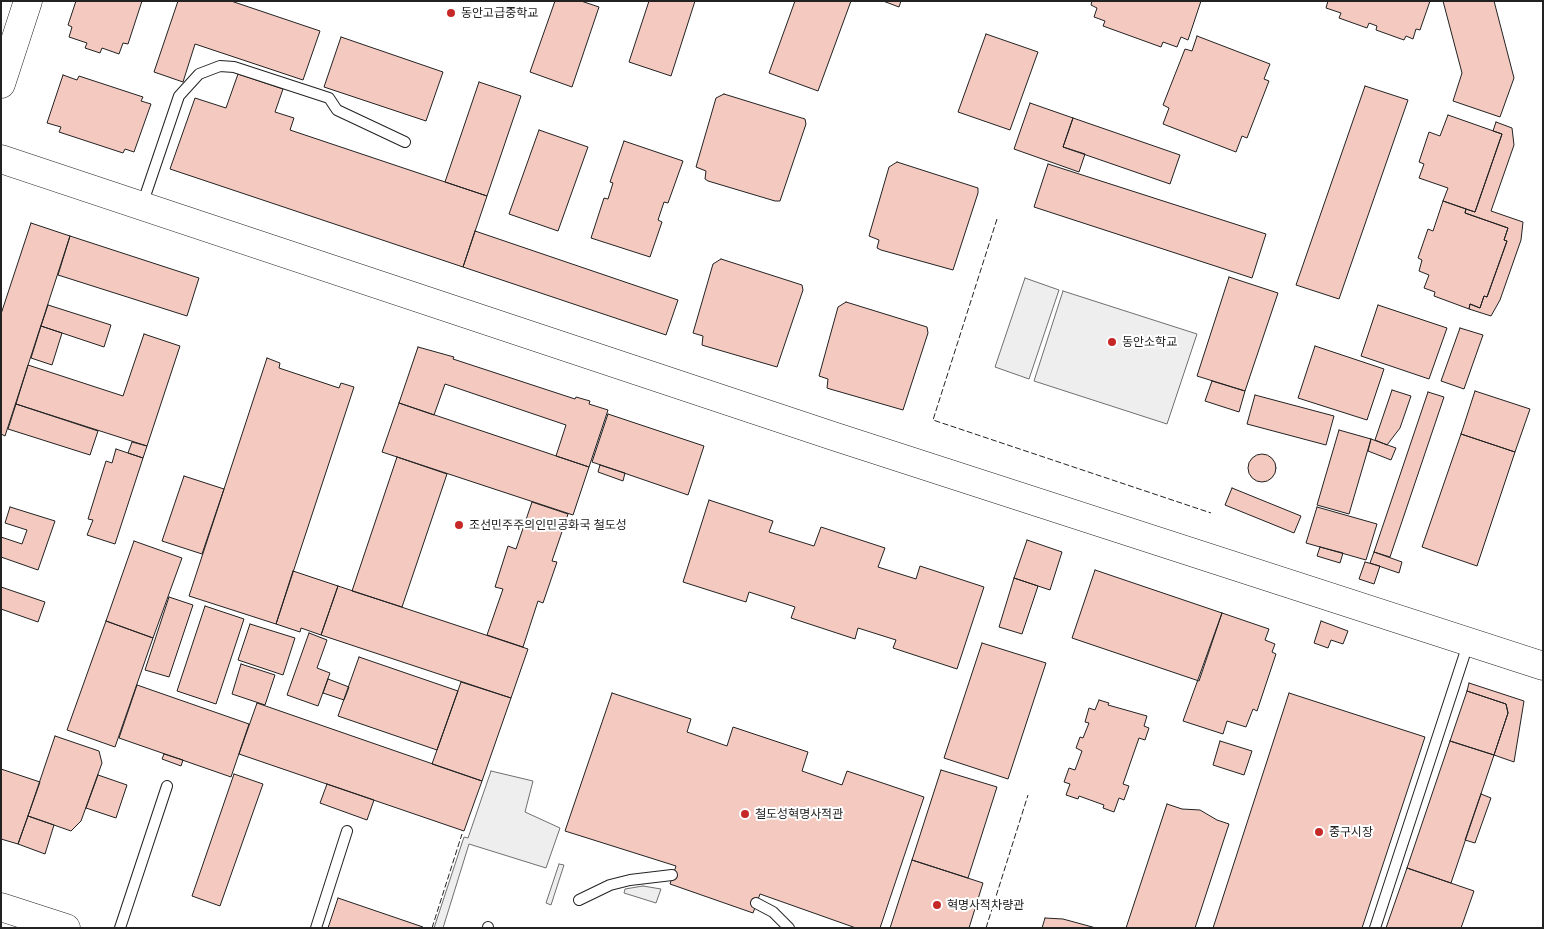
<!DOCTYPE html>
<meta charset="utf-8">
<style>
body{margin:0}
#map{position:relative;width:1544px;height:929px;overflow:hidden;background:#fff;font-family:Montserrat,sans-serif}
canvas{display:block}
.frame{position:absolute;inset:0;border:2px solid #222;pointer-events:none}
</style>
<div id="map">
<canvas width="1544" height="929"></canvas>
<div class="frame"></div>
</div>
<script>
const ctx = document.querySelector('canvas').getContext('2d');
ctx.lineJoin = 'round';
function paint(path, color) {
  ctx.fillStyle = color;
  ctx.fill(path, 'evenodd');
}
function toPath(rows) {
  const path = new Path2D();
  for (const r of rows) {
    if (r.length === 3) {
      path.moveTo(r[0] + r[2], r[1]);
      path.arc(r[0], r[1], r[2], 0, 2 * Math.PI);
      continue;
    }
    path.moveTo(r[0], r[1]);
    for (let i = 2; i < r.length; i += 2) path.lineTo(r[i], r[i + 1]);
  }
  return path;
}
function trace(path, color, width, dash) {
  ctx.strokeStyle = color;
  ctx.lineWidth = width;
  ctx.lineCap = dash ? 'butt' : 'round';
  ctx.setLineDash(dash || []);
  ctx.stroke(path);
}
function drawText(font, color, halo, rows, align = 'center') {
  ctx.font = font + ' Montserrat,"Noto Sans KR",sans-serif';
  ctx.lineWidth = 4;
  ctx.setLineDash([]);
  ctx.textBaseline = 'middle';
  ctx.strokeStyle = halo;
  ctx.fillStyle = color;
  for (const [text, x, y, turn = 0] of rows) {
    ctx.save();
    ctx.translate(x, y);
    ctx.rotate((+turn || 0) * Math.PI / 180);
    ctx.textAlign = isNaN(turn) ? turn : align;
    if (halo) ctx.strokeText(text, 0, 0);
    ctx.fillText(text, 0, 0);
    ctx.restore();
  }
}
const green = toPath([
 [1025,278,1059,290,1029,379,995,367,1025,278],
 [1063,291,1197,334,1167,424,1034,381,1063,291],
 [491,771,533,781,525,812,560,828,546,868,469,844,443,928,434,928,464,837,468,838,491,771],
 [559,864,564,865,551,905,546,903,559,864],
 [643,886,661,889,656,903,624,893,625,889,643,886]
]);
paint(green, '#eee');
trace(green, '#6f6f6f', 1);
const building = toPath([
 [76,1,142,1,128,44,123,43,119,54,102,48,100,53,85,48,87,43,69,37,72,27,68,25,76,1],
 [178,1,231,1,320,31,303,80,195,44,183,82,154,72,178,1],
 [555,1,581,1,599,7,572,87,530,72,555,1],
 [649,1,695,1,671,76,629,62,649,1],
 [795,1,851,1,818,91,769,73,795,1],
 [883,1,901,1,899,7,883,1],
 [1092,1,1201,1,1188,40,1181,37,1177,47,1163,42,1161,47,1103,26,1105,21,1094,17,1097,8,1091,5,1092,1],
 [1328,1,1430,1,1420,30,1416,29,1413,39,1406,36,1404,40,1376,30,1377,26,1369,23,1367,28,1339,18,1341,13,1326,8,1328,1],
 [1443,1,1494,1,1514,78,1500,117,1453,101,1462,73,1443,1],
 [986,34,1038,52,1010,130,958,112,986,34],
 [1197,36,1270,64,1264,79,1269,81,1247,138,1242,136,1236,152,1163,124,1169,108,1163,105,1185,49,1192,51,1197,36],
 [341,37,443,72,426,121,324,87,341,37],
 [238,74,283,89,275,112,294,118,290,130,487,196,463,267,170,169,195,98,226,108,238,74],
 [63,75,77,80,79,76,143,97,141,101,151,104,134,152,125,149,123,153,59,132,61,127,47,123,63,75],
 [479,82,521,96,487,196,445,182,479,82],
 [1365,86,1408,100,1339,299,1296,285,1365,86],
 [724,94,805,119,806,124,780,201,775,201,708,181,705,179,706,171,696,167,716,98,724,94],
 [1030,103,1073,118,1063,147,1085,154,1079,172,1014,149,1030,103],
 [1448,115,1502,134,1475,212,1443,201,1448,188,1419,178,1424,164,1419,162,1429,132,1440,136,1448,115],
 [1073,118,1180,155,1170,184,1063,147,1073,118],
 [1496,122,1512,128,1514,145,1491,211,1523,222,1521,240,1500,300,1491,316,1469,309,1470,304,1480,308,1484,296,1487,297,1507,241,1504,240,1508,228,1465,213,1466,209,1475,212,1502,134,1493,131,1496,122],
 [539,130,588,147,558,231,509,214,539,130],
 [624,141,683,161,668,203,664,202,658,220,662,222,650,257,591,238,604,198,608,199,613,183,610,182,624,141],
 [897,162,978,188,978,193,953,270,881,250,877,248,879,240,869,236,889,167,897,162],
 [1048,164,1266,234,1252,278,1034,207,1048,164],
 [1443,201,1466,209,1465,213,1508,228,1504,240,1507,241,1487,297,1484,296,1480,308,1470,304,1469,309,1434,296,1435,292,1424,288,1429,275,1419,271,1422,260,1418,258,1428,229,1433,231,1443,201],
 [31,223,70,236,5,436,1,434,1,314,31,223],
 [475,231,678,300,666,335,463,267,475,231],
 [70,236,199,278,187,316,58,275,70,236],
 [721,259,802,285,803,290,777,367,705,346,702,345,703,336,693,333,713,264,721,259],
 [1229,277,1278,293,1245,391,1197,376,1229,277],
 [846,302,927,327,928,333,903,410,830,389,827,388,828,379,819,376,838,307,846,302],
 [48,305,111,325,104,347,41,326,48,305],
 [1378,305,1447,328,1429,379,1361,356,1378,305],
 [41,326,62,333,52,365,31,358,41,326],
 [1460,328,1483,335,1464,389,1441,381,1460,328],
 [144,334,180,346,147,446,16,404,28,365,123,396,144,334],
 [1315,346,1384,369,1367,420,1298,398,1315,346],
 [418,347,454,357,453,359,575,399,576,397,590,401,589,404,608,410,589,467,556,456,566,425,445,384,434,415,399,403,418,347],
 [267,358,280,363,279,368,339,388,341,383,354,387,276,624,189,596,267,358],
 [1212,381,1245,391,1239,412,1205,401,1212,381],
 [1392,390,1411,396,1400,428,1387,445,1375,440,1392,390],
 [1475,391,1530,409,1515,452,1461,434,1475,391],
 [1428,392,1444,397,1390,557,1374,552,1428,392],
 [1255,395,1334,416,1326,445,1247,424,1255,395],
 [399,403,589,467,573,515,382,452,399,403],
 [16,404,98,431,90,455,8,429,16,404],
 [608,414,704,446,688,495,592,462,608,414],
 [1339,430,1371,439,1349,514,1317,505,1339,430],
 [1461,434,1515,452,1477,566,1422,547,1461,434],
 [1371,439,1396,448,1391,460,1368,451,1371,439],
 [132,442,147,446,143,458,128,453,132,442],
 [116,449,143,458,115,544,87,535,93,520,88,519,106,461,112,463,116,449],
 [1262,468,14],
 [397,457,447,474,402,607,352,591,397,457],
 [600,465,625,473,623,481,598,472,600,465],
 [184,476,224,489,202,554,162,541,184,476],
 [1232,488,1301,516,1294,533,1225,505,1232,488],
 [709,500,773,521,769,532,814,546,821,527,885,548,878,567,916,579,920,566,984,587,957,669,893,648,896,640,858,628,855,639,791,618,795,607,749,592,746,602,683,582,709,500],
 [532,502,568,514,552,561,557,562,543,603,538,601,523,647,487,635,503,589,495,587,508,546,516,549,532,502],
 [10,507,55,521,38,570,1,557,1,537,22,544,27,530,5,523,10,507],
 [1317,507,1377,524,1366,560,1306,543,1317,507],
 [1027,540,1062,552,1050,590,1014,578,1027,540],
 [134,541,182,558,153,638,106,621,134,541],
 [1320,547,1343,553,1340,563,1317,556,1320,547],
 [1374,552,1402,562,1399,573,1370,563,1374,552],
 [1365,562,1380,566,1374,584,1359,579,1365,562],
 [1095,570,1222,613,1199,681,1072,638,1095,570],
 [293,571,338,586,321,635,301,628,300,632,276,624,293,571],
 [1014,578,1038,586,1022,634,999,627,1014,578],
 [338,586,528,649,511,698,321,635,338,586],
 [1,587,45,602,38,622,1,609,1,587],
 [169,597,193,605,169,677,145,670,169,597],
 [205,606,244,619,216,704,177,691,205,606],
 [1222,613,1269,629,1265,640,1275,644,1272,652,1276,654,1257,711,1253,709,1246,727,1227,721,1223,734,1183,721,1222,613],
 [106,621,153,638,115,747,67,730,106,621],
 [1321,621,1348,631,1343,644,1331,640,1328,648,1314,643,1321,621],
 [250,624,295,638,283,675,238,660,250,624],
 [309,633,327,640,317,668,330,673,318,706,287,695,309,633],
 [982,643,1046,663,1008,779,944,758,982,643],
 [359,657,458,691,437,750,338,716,359,657],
 [241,664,275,675,265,705,232,694,241,664],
 [328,679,349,687,344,700,323,693,328,679],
 [461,682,511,698,482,781,432,764,461,682],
 [1469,683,1524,701,1514,762,1494,755,1508,713,1506,704,1467,691,1469,683],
 [137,685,249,724,231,777,119,738,137,685],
 [1467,691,1506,704,1508,713,1494,755,1450,741,1467,691],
 [612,693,691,719,687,732,727,746,733,727,808,752,802,771,842,785,847,771,924,797,880,928,856,928,760,894,753,913,670,884,676,866,565,831,612,693],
 [1289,693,1425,737,1362,928,1213,928,1289,693],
 [1099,700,1109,703,1108,705,1147,716,1144,726,1149,728,1145,740,1139,738,1123,784,1129,786,1124,800,1119,798,1114,812,1103,808,1104,805,1079,796,1078,799,1066,795,1070,784,1064,782,1069,768,1075,770,1082,751,1076,748,1080,737,1083,738,1089,723,1085,722,1089,708,1095,710,1099,700],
 [257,703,482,781,464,831,239,754,257,703],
 [55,736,99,751,102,763,81,821,71,831,28,816,55,736],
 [1220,741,1252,751,1244,775,1213,765,1220,741],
 [1450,741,1494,755,1451,883,1407,868,1450,741],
 [164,754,183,760,181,766,162,759,164,754],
 [1,769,40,782,18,844,1,839,1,769],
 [941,770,997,787,968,878,912,860,941,770],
 [234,774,263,784,220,906,192,896,234,774],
 [98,775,127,785,116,818,86,808,98,775],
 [327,784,374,800,367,820,320,803,327,784],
 [1481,794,1491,798,1475,843,1465,840,1481,794],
 [1167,804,1182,809,1200,810,1217,820,1229,824,1195,928,1126,928,1167,804],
 [28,816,54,825,45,854,18,844,28,816],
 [912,860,983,883,969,928,890,928,912,860],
 [1407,868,1474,891,1461,928,1386,928,1407,868],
 [338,898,423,927,423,928,328,928,338,898],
 [1045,918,1063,919,1096,928,1042,928,1045,918]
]);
paint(building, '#f3c9c0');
trace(building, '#222', 1);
const lane = toPath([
 [142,205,179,96,199,74,220,66,234,67,329,98,337,110,405,142],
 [579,900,610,885,630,880,672,875],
 [756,903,773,912,789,928],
 [120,928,167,786],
 [316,928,347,831],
 [488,928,488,927],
 [1375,928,1468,644]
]);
const secondary = toPath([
 [1,84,28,1],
 [1,159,833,436,1543,666]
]);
const primary = toPath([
 [1,907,66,928]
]);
trace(lane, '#222', 12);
trace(secondary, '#222', 29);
trace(primary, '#222', 29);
trace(lane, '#fff', 10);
trace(secondary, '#fff', 28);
trace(primary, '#fff', 28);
trace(toPath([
 [997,219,933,420,1211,513],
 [432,928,462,834],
 [986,928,1028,795]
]), '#222', 1, [6, 2.5]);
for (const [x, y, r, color] of [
 [451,13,5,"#c62828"],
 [1112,342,5,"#c62828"],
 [459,525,5,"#c62828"],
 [745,814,5,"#c62828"],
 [1319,832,5,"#c62828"],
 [937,905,5,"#c62828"]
]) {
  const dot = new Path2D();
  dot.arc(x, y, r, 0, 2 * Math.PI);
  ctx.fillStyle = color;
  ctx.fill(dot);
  trace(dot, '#fff', 2);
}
drawText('12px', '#222', '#fff', [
 ["동안고급중학교",461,13],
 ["동안소학교",1122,342],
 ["조선민주주의인민공화국 철도성",469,525],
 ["철도성혁명사적관",755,814],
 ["중구시장",1329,832],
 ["혁명사적차량관",947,905]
], 'left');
</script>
